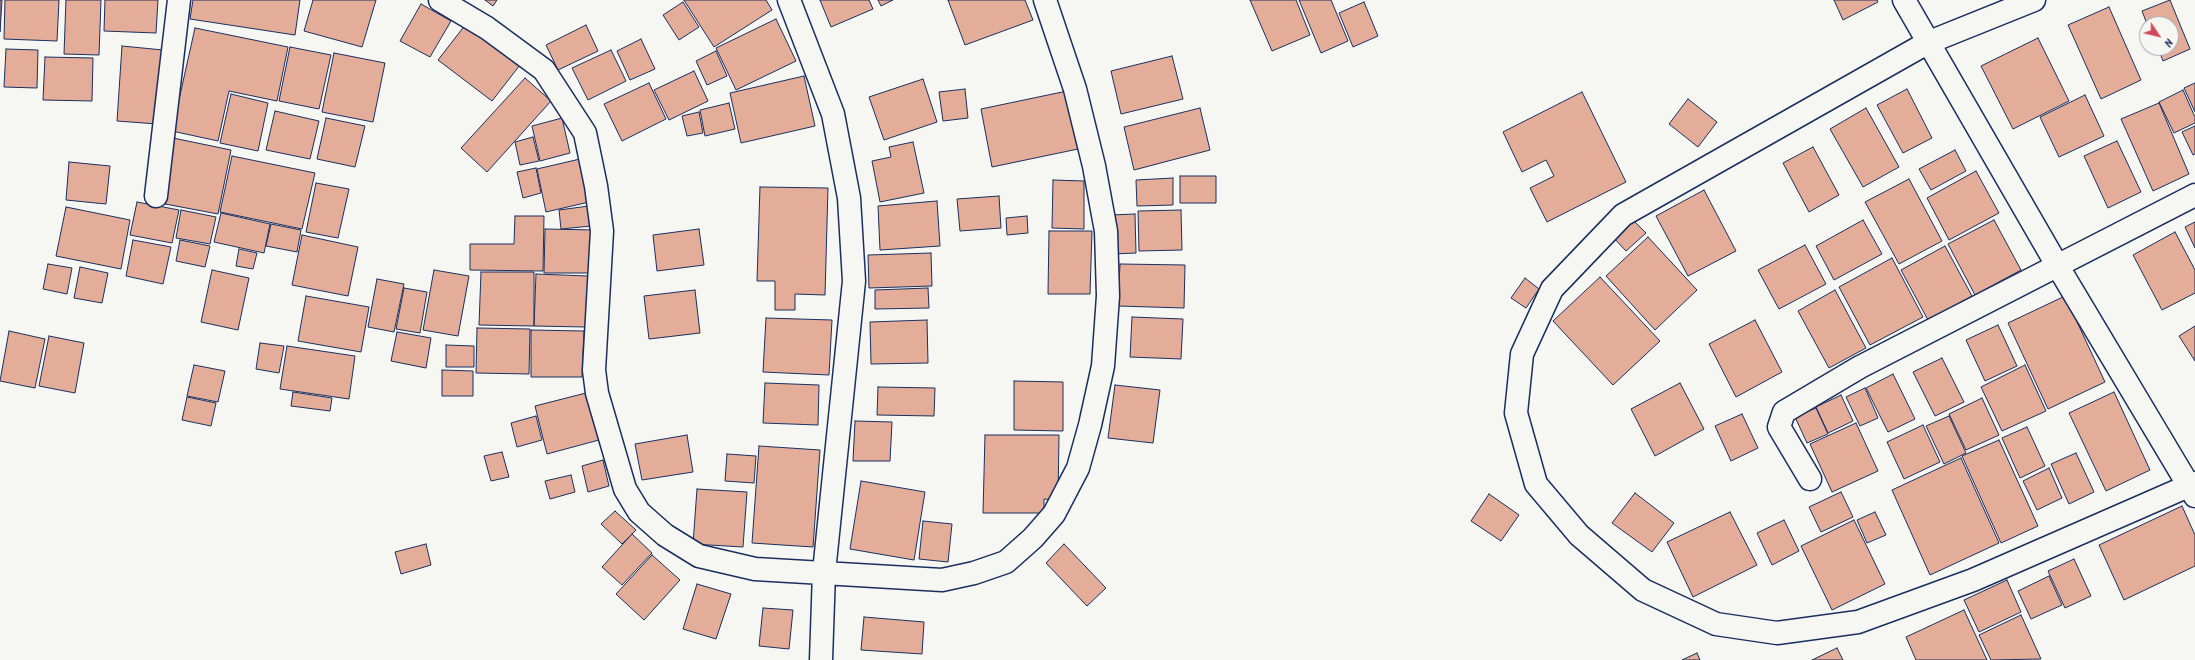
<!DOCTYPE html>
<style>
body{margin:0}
#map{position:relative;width:2195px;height:660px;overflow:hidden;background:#f6f6f2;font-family:Kalam,sans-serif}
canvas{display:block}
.north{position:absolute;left:2139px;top:16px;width:40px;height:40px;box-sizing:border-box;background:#f6f6f2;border:1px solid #9ea6b7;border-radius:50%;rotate:125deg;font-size:11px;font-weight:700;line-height:16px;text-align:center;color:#1b2f5e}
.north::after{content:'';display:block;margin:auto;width:14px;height:18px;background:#d1495b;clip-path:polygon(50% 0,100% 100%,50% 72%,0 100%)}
</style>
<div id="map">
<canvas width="2195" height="660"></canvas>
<div class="north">N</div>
</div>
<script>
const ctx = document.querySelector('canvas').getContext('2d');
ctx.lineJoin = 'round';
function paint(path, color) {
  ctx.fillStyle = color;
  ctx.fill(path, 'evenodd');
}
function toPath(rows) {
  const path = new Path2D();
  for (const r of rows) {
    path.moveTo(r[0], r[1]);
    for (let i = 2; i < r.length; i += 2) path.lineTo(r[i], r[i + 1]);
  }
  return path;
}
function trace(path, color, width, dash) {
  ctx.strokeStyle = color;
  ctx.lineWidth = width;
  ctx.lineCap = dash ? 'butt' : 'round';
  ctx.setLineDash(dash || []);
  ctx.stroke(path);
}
const building = toPath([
 [0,0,2,0,0,32,0,0],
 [5,0,59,0,57,41,4,39,5,0],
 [66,0,101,0,99,55,64,54,66,0],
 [105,0,158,0,156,33,104,31,105,0],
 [193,0,300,0,295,35,190,19,193,0],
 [313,0,376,0,362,47,304,31,313,0],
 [485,0,497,0,493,6,485,0],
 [684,0,766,0,772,10,714,47,684,0],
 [820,0,869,0,873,9,831,27,820,0],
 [878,0,893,0,881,6,878,0],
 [948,0,1025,0,1033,20,965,45,948,0],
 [1250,0,1296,0,1310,35,1272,51,1250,0],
 [1299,0,1331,0,1348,41,1321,53,1299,0],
 [1834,0,1877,0,1878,2,1843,20,1834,0],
 [2170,0,2190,49,2163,61,2158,48,2171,48,2171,24,2147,24,2142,11,2170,0],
 [683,2,699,27,679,40,663,15,683,2],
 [1364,2,1378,36,1353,47,1339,13,1364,2],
 [421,4,451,21,430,57,400,41,421,4],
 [2109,7,2141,80,2101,99,2068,25,2109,7],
 [776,19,796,61,736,90,716,48,776,19],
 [466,24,520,65,492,101,438,60,466,24],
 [586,25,598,51,558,70,546,45,586,25],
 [195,28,288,47,277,101,229,91,218,141,172,131,195,28],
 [2038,38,2069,101,2013,129,1981,66,2038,38],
 [641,39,655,69,630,80,617,51,641,39],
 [122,46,163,50,157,124,117,121,122,46],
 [290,47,331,55,319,109,279,101,290,47],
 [6,49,38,50,37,88,4,87,6,49],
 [611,50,626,81,588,100,572,68,611,50],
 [716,51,727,76,707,85,696,61,716,51],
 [334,53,385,63,373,122,322,112,334,53],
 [1172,56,1183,99,1121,114,1111,71,1172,56],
 [45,57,93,58,92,101,43,100,45,57],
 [694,71,708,101,669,120,654,90,694,71],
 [804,76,815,126,741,143,730,93,804,76],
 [525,78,551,101,487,172,461,148,525,78],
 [923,79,937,122,884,140,869,97,923,79],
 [649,83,666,119,622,141,604,104,649,83],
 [2195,83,2195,112,2184,88,2195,83],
 [965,89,968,118,943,121,939,92,965,89],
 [1907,89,1932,138,1903,153,1877,105,1907,89],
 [2183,90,2195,117,2195,123,2174,133,2159,102,2183,90],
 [1067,91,1078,149,992,167,981,109,1067,91],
 [1582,92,1626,182,1547,222,1530,188,1554,176,1546,160,1522,172,1503,132,1582,92],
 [231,94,268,103,258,151,220,143,231,94],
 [2085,95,2104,136,2059,157,2040,117,2085,95],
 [1688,99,1717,122,1698,147,1669,124,1688,99],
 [729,103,735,129,705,136,700,110,729,103],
 [2159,103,2189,174,2153,191,2121,119,2159,103],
 [1200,108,1210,150,1134,170,1124,127,1200,108],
 [1866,108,1899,167,1863,187,1830,129,1866,108],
 [275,111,319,121,310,159,266,150,275,111],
 [699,112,703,133,687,136,682,116,699,112],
 [326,118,365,126,355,167,317,159,326,118],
 [562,118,570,153,540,161,532,126,562,118],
 [2195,126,2195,154,2193,155,2182,132,2195,126],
 [533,137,539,161,520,165,515,142,533,137],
 [173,138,231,150,218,214,160,203,173,138],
 [2117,141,2141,192,2108,208,2084,156,2117,141],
 [913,142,924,193,880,202,872,161,891,157,889,147,913,142],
 [1813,147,1839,195,1809,212,1783,163,1813,147],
 [1955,150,1966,171,1931,190,1919,169,1955,150],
 [232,156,315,173,302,229,220,212,232,156],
 [580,159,589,202,546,212,537,169,580,159],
 [69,162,110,166,106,204,66,200,69,162],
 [536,168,541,193,523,198,517,172,536,168],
 [1976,171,1999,213,1949,240,1927,198,1976,171],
 [1180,176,1216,176,1216,203,1180,203,1180,176],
 [1173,178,1173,205,1137,206,1136,180,1173,178],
 [1909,179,1942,241,1899,264,1865,202,1909,179],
 [1053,180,1084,181,1084,229,1052,228,1053,180],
 [316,183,349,189,338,238,306,232,316,183],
 [760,187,828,188,825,295,795,294,795,310,775,310,775,281,757,281,760,187],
 [1704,190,1736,251,1688,276,1656,216,1704,190],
 [999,196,1001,228,960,231,957,199,999,196],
 [937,201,940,246,880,250,878,206,937,201],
 [137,202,179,210,172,243,130,235,137,202],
 [589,206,591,226,561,229,559,210,589,206],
 [66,207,130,220,121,269,56,256,66,207],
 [181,210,216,217,210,244,176,238,181,210],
 [1181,210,1182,250,1139,251,1138,211,1181,210],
 [221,213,270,224,264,253,214,242,221,213],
 [1135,214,1136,253,1112,254,1111,215,1135,214],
 [515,216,544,216,543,271,470,270,470,244,514,244,515,216],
 [1027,216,1028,233,1007,235,1006,218,1027,216],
 [1630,217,1646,233,1626,251,1611,235,1630,217],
 [1863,220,1882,254,1834,280,1816,246,1863,220],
 [1994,220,2021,270,1975,295,1948,244,1994,220],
 [2195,222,2195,248,2185,227,2195,222],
 [271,224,301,230,297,252,266,246,271,224],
 [545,229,596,230,596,273,544,273,545,229],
 [699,229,704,265,657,271,653,235,699,229],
 [1049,231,1092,231,1090,294,1048,294,1049,231],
 [2175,232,2195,270,2195,293,2162,310,2133,255,2175,232],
 [302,235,358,247,348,296,292,285,302,235],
 [1648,237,1697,290,1655,330,1606,276,1648,237],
 [133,240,171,247,163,284,126,276,133,240],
 [180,240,210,246,205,267,176,261,180,240],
 [1805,245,1826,284,1779,309,1758,270,1805,245],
 [1945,246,1972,296,1928,320,1901,270,1945,246],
 [239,249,257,253,253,269,236,266,239,249],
 [931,253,932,286,869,288,868,255,931,253],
 [1892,258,1923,317,1870,345,1839,287,1892,258],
 [48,264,72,268,67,294,43,289,48,264],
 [1120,264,1185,265,1184,308,1118,306,1120,264],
 [80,267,108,273,102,303,74,298,80,267],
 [212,270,249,278,238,330,201,322,212,270],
 [434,270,469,276,458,336,423,330,434,270],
 [481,272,534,272,534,326,479,325,481,272],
 [536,274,588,276,586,327,534,326,536,274],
 [1600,277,1660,341,1613,385,1553,321,1600,277],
 [1525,278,1539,289,1526,308,1511,298,1525,278],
 [377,279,404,284,394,332,368,327,377,279],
 [404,288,427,292,420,333,396,329,404,288],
 [928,288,929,308,875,309,875,290,928,288],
 [695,290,700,333,649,339,644,296,695,290],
 [1835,290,1866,348,1829,368,1798,311,1835,290],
 [306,296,369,307,361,352,298,341,306,296],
 [2065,296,2105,382,2048,409,2008,323,2065,296],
 [1132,317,1183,319,1181,359,1130,357,1132,317],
 [766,318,832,320,829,375,763,372,766,318],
 [927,320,928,363,871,364,870,322,927,320],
 [1755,320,1782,372,1736,397,1709,344,1755,320],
 [1998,325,2017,366,1985,381,1966,340,1998,325],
 [2195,326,2195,361,2179,336,2195,326],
 [477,328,530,329,529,374,476,373,477,328],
 [531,330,584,331,582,377,531,377,531,330],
 [9,331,45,339,35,388,0,381,9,331],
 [397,332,431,338,426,368,391,361,397,332],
 [49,336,84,343,75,393,39,386,49,336],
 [260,343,284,346,279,373,256,369,260,343],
 [446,345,474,346,474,367,446,367,446,345],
 [287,346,355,356,349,399,280,389,287,346],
 [1942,358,1964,402,1935,416,1913,372,1942,358],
 [194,365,225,371,218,402,187,396,194,365],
 [2025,365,2046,411,2002,431,1981,387,2025,365],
 [442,370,473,371,473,396,442,396,442,370],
 [1893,374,1915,419,1888,432,1866,388,1893,374],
 [1014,381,1063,382,1063,431,1014,430,1014,381],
 [765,383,819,385,818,425,763,423,765,383],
 [1680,383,1704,429,1655,456,1631,409,1680,383],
 [1115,385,1160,390,1153,443,1108,438,1115,385],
 [878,387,935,388,934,416,877,415,878,387],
 [1865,388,1878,418,1860,426,1846,397,1865,388],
 [293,392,332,398,330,411,291,406,293,392],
 [2114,392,2150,470,2106,491,2069,413,2114,392],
 [586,393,599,440,547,454,535,406,586,393],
 [1841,395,1853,421,1828,433,1816,407,1841,395],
 [187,397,216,403,211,426,182,420,187,397],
 [1982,398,1999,435,1966,450,1949,414,1982,398],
 [1816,408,1828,434,1807,443,1795,417,1816,408],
 [1742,414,1758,448,1731,461,1715,426,1742,414],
 [536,416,542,440,517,447,511,423,536,416],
 [1949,416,1966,453,1944,464,1926,426,1949,416],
 [855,421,892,422,890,461,853,461,855,421],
 [1856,423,1878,471,1832,492,1810,444,1856,423],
 [1923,425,1940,462,1904,479,1887,442,1923,425],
 [2027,427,2045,466,2020,478,2002,438,2027,427],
 [687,435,693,472,642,480,635,444,687,435],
 [985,435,1059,435,1058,500,1044,499,1044,513,983,513,985,435],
 [1999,440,2038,526,2001,543,1962,456,1999,440],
 [759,446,820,450,813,547,752,543,759,446],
 [502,452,509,477,491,481,484,456,502,452],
 [2076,453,2094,492,2069,504,2051,464,2076,453],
 [727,454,756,456,754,483,725,481,727,454],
 [1961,458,1999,543,1930,575,1892,490,1961,458],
 [603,460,609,486,588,492,582,466,603,460],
 [2049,468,2062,498,2037,510,2023,481,2049,468],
 [571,475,575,492,550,499,545,481,571,475],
 [861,481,925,492,914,560,850,549,861,481],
 [697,489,747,492,743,547,693,544,697,489],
 [1841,492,1853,517,1821,532,1809,507,1841,492],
 [1635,493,1674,523,1652,552,1612,523,1635,493],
 [1489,494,1519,515,1501,541,1471,521,1489,494],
 [2182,506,2195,535,2195,566,2124,600,2099,545,2182,506],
 [615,511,636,530,622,544,601,524,615,511],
 [1730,512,1757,565,1693,597,1667,542,1730,512],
 [1875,512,1886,535,1867,543,1857,520,1875,512],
 [1784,520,1799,551,1772,565,1757,533,1784,520],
 [1854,520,1885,584,1832,610,1801,546,1854,520],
 [923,521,952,524,948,562,919,559,923,521],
 [632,534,652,553,622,585,602,567,632,534],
 [426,544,431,565,401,574,395,552,426,544],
 [1064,544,1106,588,1087,606,1046,563,1064,544],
 [652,555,680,580,644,620,616,594,652,555],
 [2074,559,2091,596,2065,608,2048,571,2074,559],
 [2049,576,2062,605,2031,619,2018,591,2049,576],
 [2007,580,2021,612,1979,632,1964,600,2007,580],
 [697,584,731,594,716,639,683,629,697,584],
 [763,608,793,610,789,649,759,646,763,608],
 [1964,610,1987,660,1916,660,1906,637,1964,610],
 [2021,615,2041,659,1991,660,1979,635,2021,615],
 [864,617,924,622,922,654,861,650,864,617],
 [1837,648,1843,660,1812,660,1837,648],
 [1697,653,1700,660,1682,660,1697,653]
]);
paint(building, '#e4ad99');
trace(building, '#1b2f5e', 1);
const minor = toPath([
 [440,0,487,28,544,70,585,133,596,186,602,231,594,370,597,393,625,489,639,512,665,535,699,556,755,569,942,580,974,573,1006,562,1033,538,1054,514,1078,468,1090,425,1103,366,1108,296,1106,231,1094,166,1075,89,1045,0],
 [789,0,833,114,849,198,854,281,824,572,821,660],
 [1904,0,2057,265,2195,496],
 [2034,0,1927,43,1623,215,1552,289,1522,354,1516,413,1536,484,1579,535,1643,590,1716,624,1777,633,1858,622,1973,580,2195,483],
 [156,196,179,0],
 [1810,479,1779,427,1784,412,1860,367,2195,195]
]);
trace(minor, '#1b2f5e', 25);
trace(minor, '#f6f6f2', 22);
</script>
